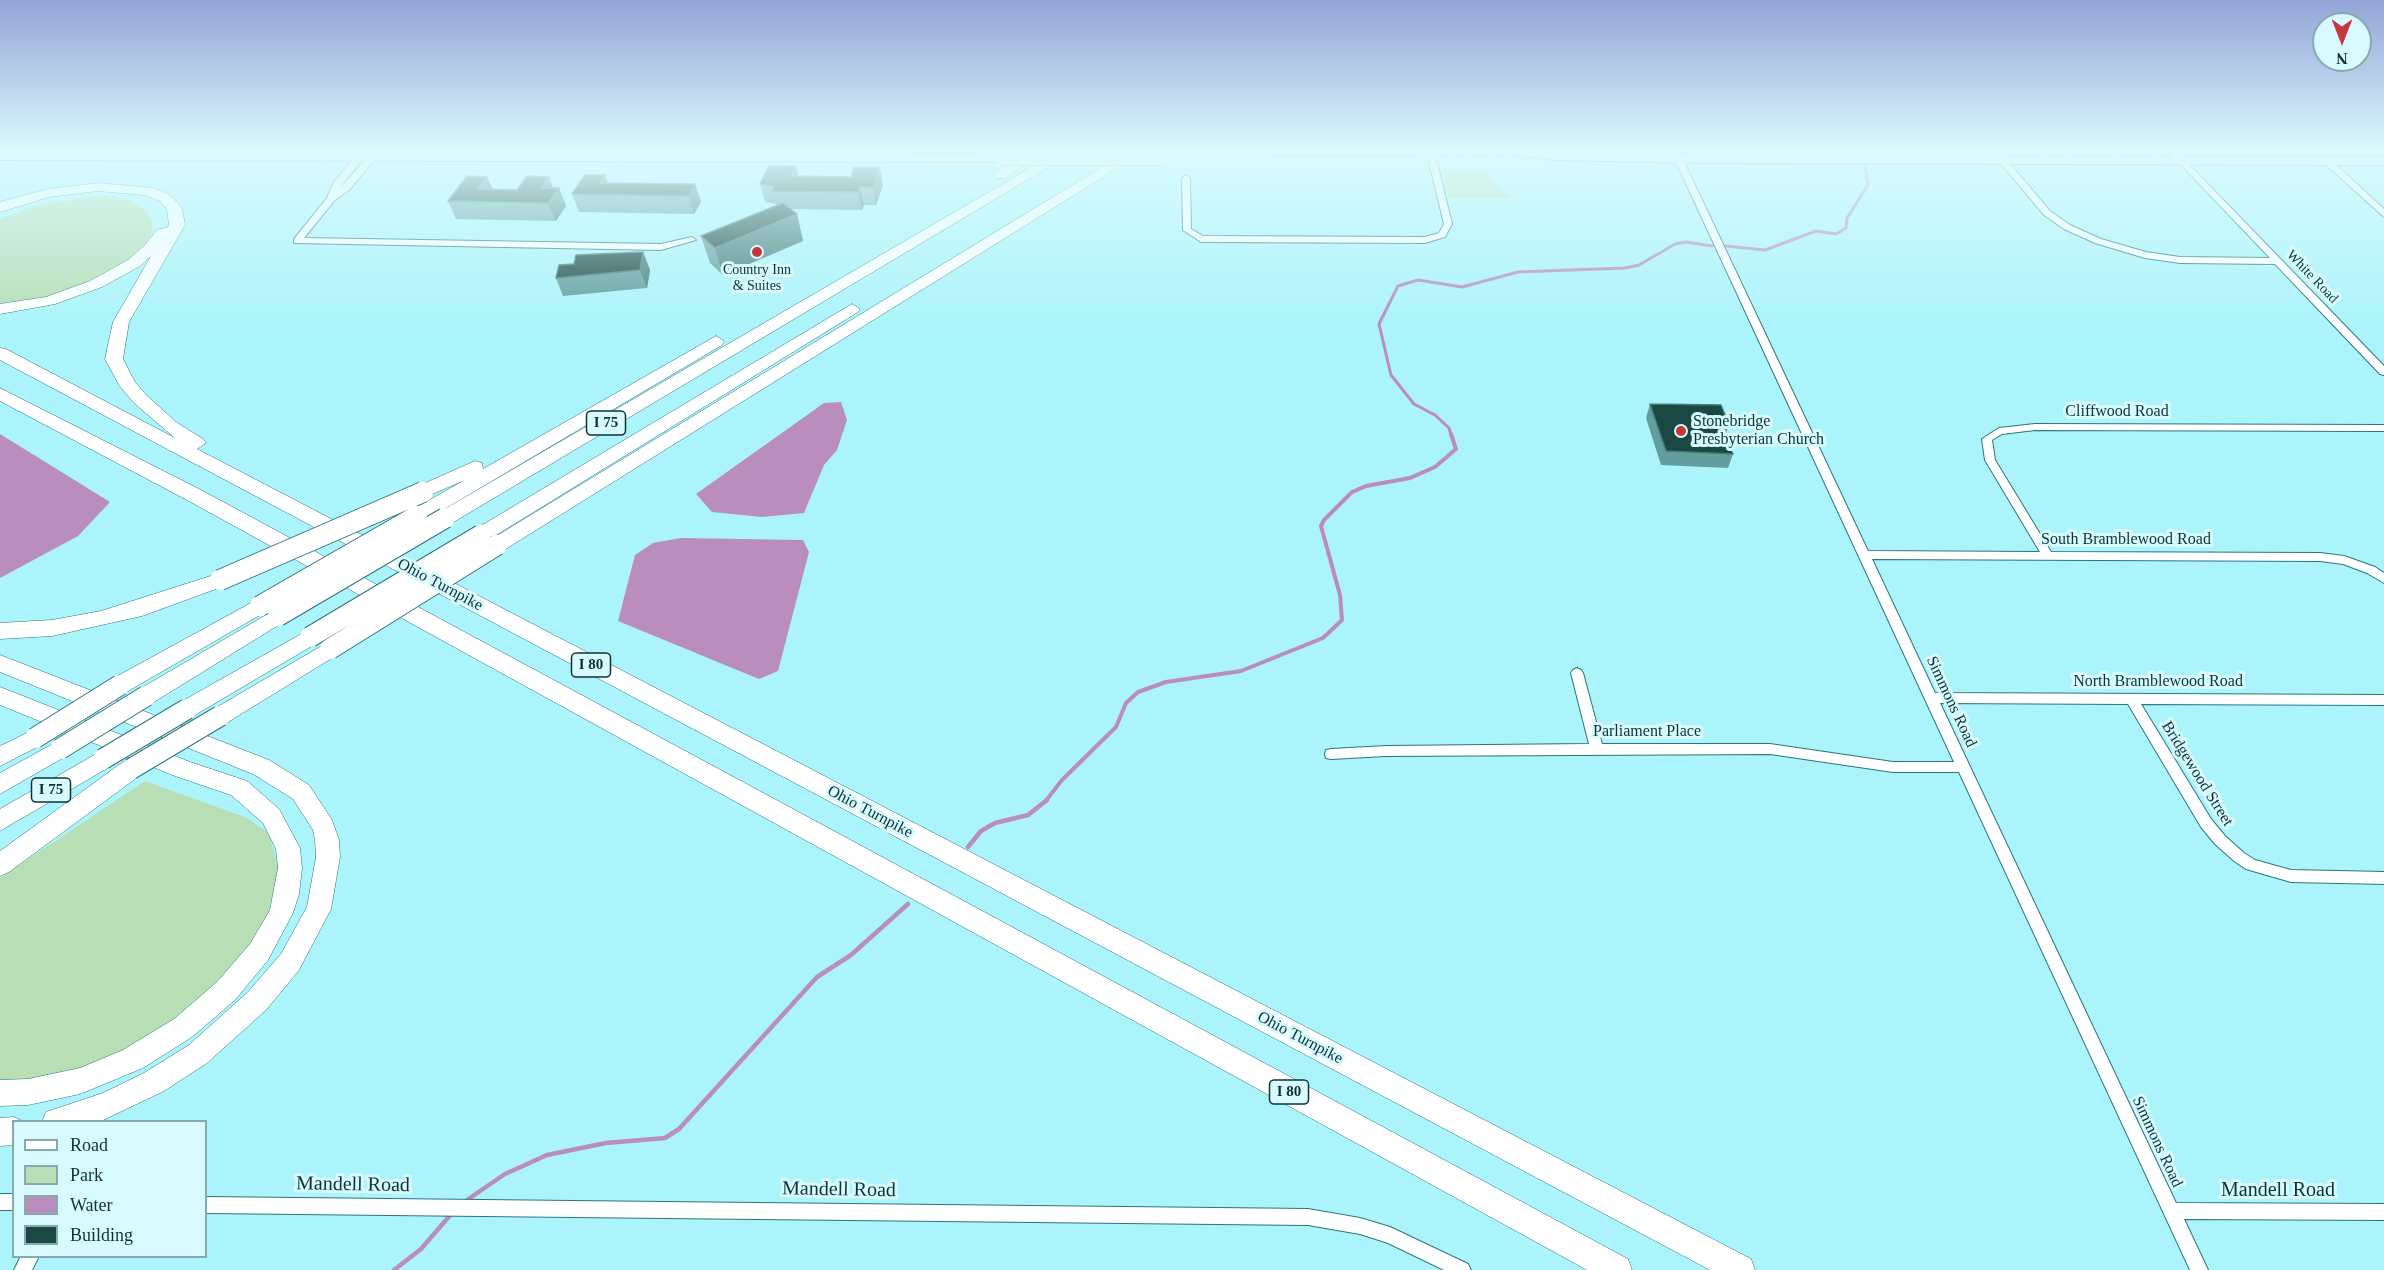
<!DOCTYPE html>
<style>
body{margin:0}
#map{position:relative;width:2384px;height:1270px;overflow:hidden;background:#acf4fb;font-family:Georgia,serif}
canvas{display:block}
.legend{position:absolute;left:12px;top:1120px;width:195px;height:138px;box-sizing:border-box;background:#d8fafe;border:2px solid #85abae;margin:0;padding:8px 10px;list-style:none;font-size:18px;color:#093437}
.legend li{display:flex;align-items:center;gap:12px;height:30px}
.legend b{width:30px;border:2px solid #85abae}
.north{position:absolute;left:2312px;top:12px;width:60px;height:60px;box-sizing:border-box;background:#d8fafe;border:2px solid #85abae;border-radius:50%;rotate:180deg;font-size:16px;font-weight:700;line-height:24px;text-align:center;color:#093437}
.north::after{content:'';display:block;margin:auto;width:21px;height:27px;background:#c6373c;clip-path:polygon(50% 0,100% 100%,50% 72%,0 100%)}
</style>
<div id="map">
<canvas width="2384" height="1270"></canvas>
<ul class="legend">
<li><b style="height:8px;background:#fff"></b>Road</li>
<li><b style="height:16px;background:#b7deb4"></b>Park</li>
<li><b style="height:16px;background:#b98dbd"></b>Water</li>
<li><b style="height:16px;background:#1a4842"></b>Building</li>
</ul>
<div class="north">N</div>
</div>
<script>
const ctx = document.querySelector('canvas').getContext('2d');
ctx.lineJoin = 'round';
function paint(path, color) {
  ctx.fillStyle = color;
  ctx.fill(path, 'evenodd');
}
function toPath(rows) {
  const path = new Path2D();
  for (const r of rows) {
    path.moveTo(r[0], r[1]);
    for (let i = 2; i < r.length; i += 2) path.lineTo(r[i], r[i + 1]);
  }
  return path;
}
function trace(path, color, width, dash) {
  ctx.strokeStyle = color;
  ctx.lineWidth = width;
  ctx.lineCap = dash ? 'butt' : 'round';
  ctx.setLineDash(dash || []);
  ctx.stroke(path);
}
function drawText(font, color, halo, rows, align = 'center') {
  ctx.font = font + ' Georgia,serif';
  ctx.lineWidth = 6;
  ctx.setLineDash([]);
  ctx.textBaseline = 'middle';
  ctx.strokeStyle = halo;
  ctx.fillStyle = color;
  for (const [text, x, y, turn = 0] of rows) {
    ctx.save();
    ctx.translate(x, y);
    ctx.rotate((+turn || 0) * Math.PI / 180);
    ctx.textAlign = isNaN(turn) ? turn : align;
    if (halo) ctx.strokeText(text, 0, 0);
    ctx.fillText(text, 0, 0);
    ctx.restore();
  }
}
paint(toPath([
 [1441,169,1482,169,1511,198,1450,198],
 [92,196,114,196,132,201,147,211,152,222,152,233,145,245,128,260,73,289,34,300,0,303,0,219,34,206],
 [145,781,247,818,269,833,278,869,269,912,241,960,195,1007,137,1047,71,1074,0,1082,0,878]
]), '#b7deb4');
paint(toPath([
 [841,402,847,420,837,450,824,465,804,513,762,517,712,512,696,494,824,403],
 [0,434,110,502,78,536,0,578],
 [681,538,803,540,809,552,778,671,759,679,618,621,635,555,653,543]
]), '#b98dbd');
trace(toPath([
 [1853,149,1856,154],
 [1726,246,1765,250,1816,231,1836,234,1846,228,1847,218,1868,185,1865,167],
 [1451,435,1449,428,1435,415,1414,404,1391,375,1379,324,1398,286,1418,280,1462,287,1518,272,1625,268,1639,265,1675,244,1686,242,1712,246]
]), '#b98dbd', 3);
trace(toPath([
 [1045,802,1062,780,1116,727,1126,703,1138,692,1166,682,1241,671,1323,638,1342,620,1340,595,1321,526,1324,520,1352,492,1366,486,1410,478,1435,467,1456,449,1451,434]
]), '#b98dbd', 4);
trace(toPath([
 [968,847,981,831,995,823,1028,815,1047,800],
 [464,1202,505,1174,547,1155,606,1143,665,1138,679,1129,817,977,851,955,908,904],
 [394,1270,421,1249,452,1213]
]), '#b98dbd', 4.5);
const street = toPath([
 [365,149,379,149,377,157,349,190,334,201,304,238,661,244,692,237,696,240,661,250,294,243,294,239,327,198,334,182,357,154,365,149],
 [370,153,369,156,339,189,363,158,370,153],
 [1670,149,1678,149,1868,551,2040,552,1985,460,1982,439,1999,428,2035,424,2384,425,2384,431,2035,430,2002,434,1992,440,1995,460,2051,552,2320,553,2344,556,2375,567,2384,573,2384,583,2367,573,2343,564,2320,561,1872,559,1935,693,2384,695,2384,705,2141,704,2211,819,2225,836,2244,853,2255,860,2291,870,2384,872,2384,884,2291,882,2246,869,2234,861,2215,844,2201,827,2128,704,1940,703,2176,1203,2384,1204,2384,1220,2184,1219,2208,1270,2190,1270,1959,772,1893,772,1770,754,1386,756,1331,759,1326,758,1325,754,1326,750,1331,749,1386,746,1589,744,1571,673,1573,670,1577,668,1581,670,1583,673,1602,744,1770,744,1893,762,1954,762,1670,149],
 [2166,149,2174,149,2384,366,2384,375,2380,374,2275,264,2180,263,2145,258,2095,243,2064,229,2044,215,1998,160,2005,158,2050,211,2070,225,2101,239,2146,252,2180,257,2270,258,2166,149],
 [1429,156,1436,158,1452,224,1445,237,1425,243,1201,242,1183,230,1182,178,1186,175,1190,178,1191,229,1203,236,1425,237,1439,233,1444,224,1428,158,1429,156],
 [2324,159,2330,159,2384,209,2384,217,2324,163,2324,159],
 [0,1194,14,1194,14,1210,0,1210,0,1194],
 [206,1197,1308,1209,1360,1218,1390,1227,1468,1264,1471,1270,1444,1270,1388,1243,1360,1234,1308,1225,206,1213,206,1197],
 [21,1256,39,1256,32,1270,14,1270,21,1256]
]);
const primary = toPath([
 [1166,149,1526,149,1553,152,1704,155,2384,157,2384,165,1704,163,1553,160,1524,156,1171,154,1167,153,1166,149],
 [0,152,1002,154,1008,158,1002,162,0,160,0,152]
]);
const highway = toPath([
 [874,149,900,149,890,161,885,162,880,161,874,149],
 [1030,149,1046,149,1006,178,996,178,994,175,996,172,1030,149],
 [1063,149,1079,149,452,523,438,523,435,518,438,513,1063,149],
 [1132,149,1148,149,504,550,490,550,487,545,490,540,1132,149],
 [1415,149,1442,149,1437,161,1432,162,1427,161,1415,149],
 [98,183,153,188,170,195,182,208,185,225,129,322,123,359,135,382,146,395,176,422,203,439,206,443,197,449,1751,1259,1755,1270,1710,1270,0,360,0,348,6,349,175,438,134,403,119,385,105,359,113,322,151,256,140,266,102,287,55,304,0,314,0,304,46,297,90,281,128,260,144,246,158,229,167,228,169,225,167,209,160,201,145,195,98,191,49,197,0,212,0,202,48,189,98,183],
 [852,304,860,309,858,312,488,540,474,540,471,535,474,530,852,304],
 [716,336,724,341,722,345,424,521,410,521,407,516,410,511,465,480,423,498,416,497,413,492,416,487,475,461,482,463,483,469,716,336],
 [0,388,201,490,1628,1259,1632,1270,1587,1270,187,500,0,401,0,388],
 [220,573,227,575,230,580,227,585,142,616,52,636,0,639,0,623,52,620,101,611,220,573],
 [260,598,267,601,270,606,267,611,128,691,120,693,112,691,109,685,112,679,260,598],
 [278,608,285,611,288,616,285,621,154,702,146,705,138,702,135,696,138,690,278,608],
 [310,629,317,631,321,637,317,643,195,715,187,718,179,715,176,709,179,703,310,629],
 [330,641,337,643,341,649,337,655,228,722,220,725,212,722,209,716,212,710,330,641],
 [0,655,269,760,309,785,332,820,339,840,340,857,331,909,299,970,266,1010,207,1063,164,1091,99,1122,42,1122,46,1112,103,1093,144,1073,189,1045,248,992,281,954,307,907,316,857,315,840,313,830,293,799,253,774,0,672,0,655],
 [0,687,190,762,247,781,279,809,300,848,302,868,299,894,293,913,268,960,235,1000,192,1037,143,1068,80,1094,28,1105,0,1106,0,1080,28,1079,80,1068,123,1050,174,1019,217,982,250,944,270,910,278,868,276,849,263,823,231,795,175,776,0,705,0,687],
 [35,729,43,732,46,738,43,744,0,766,0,746,35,729],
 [60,740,68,743,71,749,68,755,0,794,0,773,60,740],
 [103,750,111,752,114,759,111,766,0,831,0,809,103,750],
 [131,760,139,762,142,769,139,776,9,872,0,876,0,851,123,762,131,760],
 [14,1117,24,1122,14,1122,14,1145,0,1146,0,1118,14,1117]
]);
trace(street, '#2b757b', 2);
trace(primary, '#2b757b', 2);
trace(highway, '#2b757b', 1);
paint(street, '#fff');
paint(primary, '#fff');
paint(highway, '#fff');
const primaryBridge = toPath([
 [1002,158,1160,158]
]);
const highwayBridge = toPath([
 [220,580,423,492],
 [260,606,417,516],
 [278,616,445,518],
 [310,637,481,535],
 [330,649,497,545],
 [35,738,120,685],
 [60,749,146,696],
 [103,759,187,709],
 [131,769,220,716]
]);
trace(primaryBridge, '#2b757b', 15, []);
trace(highwayBridge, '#2b757b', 22, []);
trace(primaryBridge, '#fff', 14);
trace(highwayBridge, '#fff', 20);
paint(toPath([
 [796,166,798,176,883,185,876,205,864,205,862,210,790,209,797,214,803,241,723,275,710,263,701,236,776,206,776,204,765,202,760,184],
 [608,183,695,184,701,202,694,214,579,212,572,194],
 [559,188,566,206,556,221,456,219,448,201,492,189,517,190],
 [643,252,650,270,647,288,563,296,556,278,574,264],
 [1650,404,1729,425,1725,436,1733,454,1728,468,1661,465,1646,418]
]), '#639e9e');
paint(toPath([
 [796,166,800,184,791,176],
 [880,167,883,185,876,205,873,187],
 [605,175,611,193,600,183],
 [487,177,495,194,477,189],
 [549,177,555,193,559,188,566,206,556,221,541,188],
 [695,184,701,202,694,214,689,196],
 [860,187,864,205,862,210,858,192],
 [797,214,803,241,723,275,715,248],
 [643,252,650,270,647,288,640,270]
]), '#467c7a');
const building = toPath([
 [769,165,796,166,791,176,851,177,854,167,880,167,873,187,860,187,858,192,772,191,774,187,760,184,769,165],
 [585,175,605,175,600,183,695,184,689,196,572,194,585,175],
 [467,176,487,177,477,189,517,190,527,176,549,177,541,188,559,188,548,203,448,201,467,176],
 [783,203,797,214,715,248,701,236,783,203],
 [643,252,640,270,556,278,559,265,574,264,576,255,643,252],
 [1650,404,1721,405,1729,425,1719,425,1733,454,1666,451,1650,404]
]);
paint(building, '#1a4842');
trace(building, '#467c7a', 1.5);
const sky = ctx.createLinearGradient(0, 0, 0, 326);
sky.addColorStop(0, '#95a4d7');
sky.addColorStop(0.46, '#dafafd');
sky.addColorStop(1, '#dafafd00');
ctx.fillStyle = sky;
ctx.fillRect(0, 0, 2384, 326);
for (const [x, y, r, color] of [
 [757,252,6,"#c6373c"],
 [1681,431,6,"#c6373c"]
]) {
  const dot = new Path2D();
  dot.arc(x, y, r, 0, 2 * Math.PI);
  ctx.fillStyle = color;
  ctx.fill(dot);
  trace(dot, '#d8fafe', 2);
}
drawText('14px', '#093437', '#d8fafe', [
 ["Country Inn",757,270],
 ["& Suites",757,286]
]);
drawText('14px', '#093437', '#d8fafe', [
 ["White Road",2312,277,46]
]);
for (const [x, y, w] of [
 [606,423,39],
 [591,665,39],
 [51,790,39],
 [1289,1092,39]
]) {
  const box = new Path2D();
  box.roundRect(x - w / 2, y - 12, w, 24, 4.5);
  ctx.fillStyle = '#d8fafe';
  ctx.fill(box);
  trace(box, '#093437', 1.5);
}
drawText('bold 15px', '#093437', null, [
 ["I 75",606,423],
 ["I 80",591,665],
 ["I 75",51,790],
 ["I 80",1289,1092]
]);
drawText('16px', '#093437', '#d8fafe', [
 ["Cliffwood Road",2117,412],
 ["South Bramblewood Road",2126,540],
 ["Ohio Turnpike",440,585,28],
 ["North Bramblewood Road",2158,682],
 ["Simmons Road",1951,702,65],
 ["Parliament Place",1647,732],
 ["Bridgewood Street",2197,774,58],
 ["Ohio Turnpike",870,812,28],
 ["Ohio Turnpike",1300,1038,28],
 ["Simmons Road",2157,1142,65]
]);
drawText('16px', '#093437', '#d8fafe', [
 ["Stonebridge",1693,422],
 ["Presbyterian Church",1693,440]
], 'left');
drawText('20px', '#093437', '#d8fafe', [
 ["Mandell Road",353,1185,1],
 ["Mandell Road",839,1190,1],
 ["Mandell Road",2278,1191]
]);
</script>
